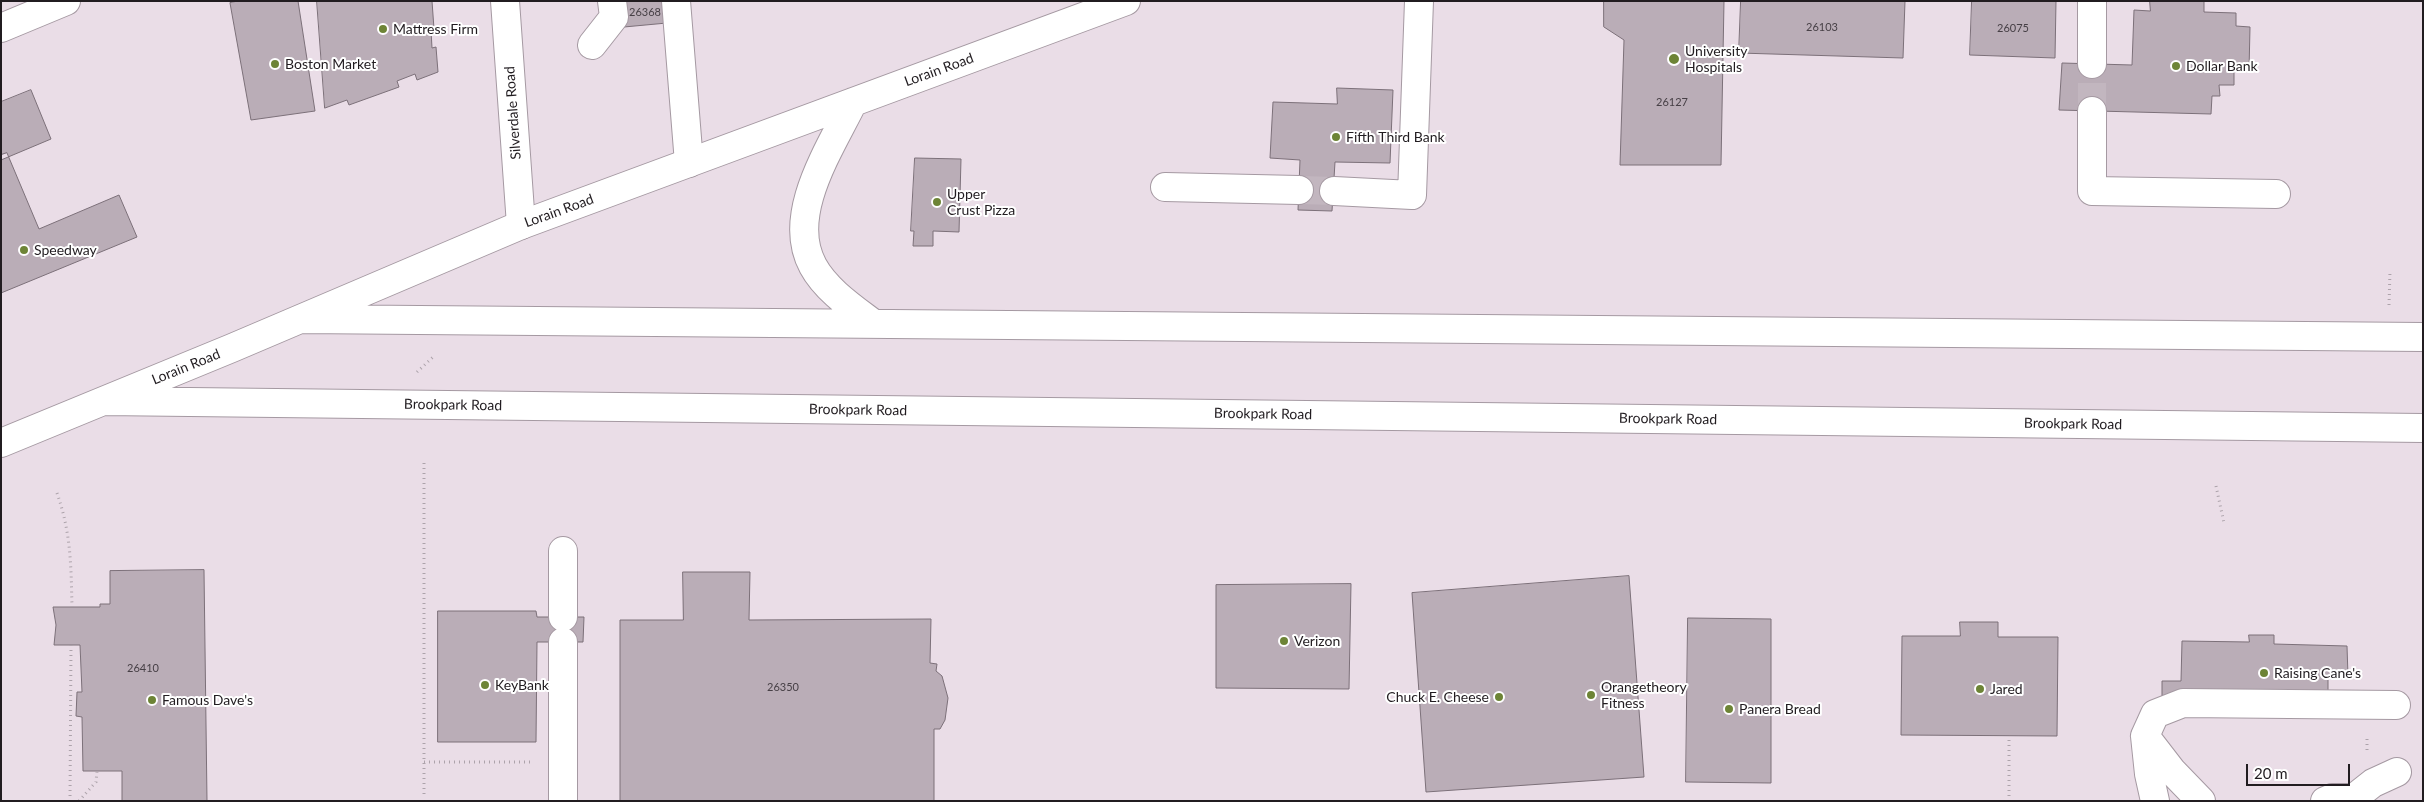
<!DOCTYPE html>
<html>
<head>
<meta charset="utf-8">
<style>
	body { margin:0 }
	#map { position:relative; width:2424px; height:802px; overflow:hidden; background:#eadde7; font-family:Lato,sans-serif }
	canvas { display:block }
	.frame { position:absolute; inset:0; border:2px solid #211c20; pointer-events:none }
	.scale { position:absolute; left:2246px; top:764px; width:104px; height:22px; box-sizing:border-box; border:2px solid #211c20; border-top:0; padding-left:6px; font-size:15px; line-height:18px; white-space:nowrap; color:#211c20; -webkit-text-stroke:4px #fff; paint-order:stroke }
</style>
</head>
<body>
<div id="map">
<canvas width="2424" height="802"></canvas>
<div class="frame"></div>
<div class="scale">20 m</div>
</div>
<script>
const c = document.querySelector('canvas').getContext('2d');
c.lineJoin = 'round';
function fillPath(path, color) {
  c.fillStyle = color;
  c.fill(path, 'evenodd');
}
function stroke(path, color, width, dash) {
  c.strokeStyle = color;
  c.lineWidth = width;
  c.lineCap = dash ? 'butt' : 'round';
  c.setLineDash(dash || []);
  c.stroke(path);
}
function drawText(font, color, halo, rows, align = 'center') {
  c.font = font + ' Lato,sans-serif';
  c.lineWidth = 4;
  c.setLineDash([]);
  c.textBaseline = 'middle';
  c.strokeStyle = halo;
  c.fillStyle = color;
  for (const [text, x, y, turn = 0] of rows) {
    c.save();
    c.translate(x, y);
    c.rotate((+turn || 0) * Math.PI / 180);
    c.textAlign = isNaN(turn) ? turn : align;
    if (halo) c.strokeText(text, 0, 0);
    c.fillText(text, 0, 0);
    c.restore();
  }
}
const building = new Path2D(`
	M238,1H298L315,111L251,120L230,3Z
	M317,1H432L434,29L431,30L432,48L436,47L438,72L417,80L415,74L397,81L399,87L349,105L347,100L325,108Z
	M623,1H666L667,23L624,27Z
	M1604,1H1724L1721,165H1620L1624,40L1604,27Z
	M1741,1H1905L1903,58L1739,53Z
	M1972,1H2056L2055,58L1970,55Z
	M2150,1H2204V12L2236,13V26L2250,27L2249,71H2234V85H2219L2220,96H2212L2211,114L2059,110L2062,63L2132,65L2134,10L2150,11Z
	M1337,88L1393,90L1390,163L1335,162L1332,211L1298,210L1300,160L1270,158L1273,102L1337,104Z
	M31,90L51,139L1,160V102Z
	M7,153L39,229L119,195L137,237L1,293V155Z
	M915,158L961,159L959,232L933,231V246H913L914,231H911Z
	M204,570L207,801H122V771H83L82,717L76,716L77,692H82L80,645H54L56,625L53,607H100V604H110V571Z
	M683,572H750L749,620L931,619L930,663L937,664L936,671L942,676L948,698L945,720L940,729H934V801H620V620H683Z
	M1629,576L1644,777L1426,792L1412,593Z
	M1351,584L1349,689L1216,688V585Z
	M438,611H536L537,617H584L583,642H537L536,742H438Z
	M1688,618L1771,619V783L1686,782Z
	M1960,622H1998V637H2058L2057,736L1901,735L1902,636H1960Z
	M2249,635H2274V644L2347,646L2348,676H2328V701L2162,697V681H2181L2182,641L2249,642Z`);
const minorTunnel = new Path2D(`
	M2092,111V64
	M1299,190L1334,191`);
const path = new Path2D(`
	M2389,305L2390,271
	M417,372L433,357
	M2216,486L2224,523
	M57,493C71,533 71,565 72,607
	M2367,750V736
	M424,762H530
	M424,794V460
	M70,801L71,645
	M79,801L96,782L97,771
	M2009,801V736`);
const minor = new Path2D(`
	M505,1L521,225
	M676,1L689,163
	M2092,1V64
	M1,28L66,1
	M592,45L614,17L612,1
	M2092,111V191L2276,194
	M1165,187L1299,190
	M1334,191L1412,195L1419,1
	M563,551V617
	M563,642V801
	M2145,736L2149,774L2155,801
	M2201,801L2172,771L2145,736L2155,714L2183,703L2396,705
	M2325,801L2332,798H2354L2373,783L2397,772`);
const major = new Path2D(`
	M853,102C830,149 785,215 813,266C826,290 853,308 874,324
	M301,319L2423,337
	M104,401L2423,428
	M1,443L232,348L521,225L1126,1`);
const markers = [
	[383,29,5,"#6d8436"],
	[1674,59,6,"#6d8436"],
	[275,64,5,"#6d8436"],
	[2176,66,5,"#6d8436"],
	[1336,137,5,"#6d8436"],
	[937,202,5,"#6d8436"],
	[24,250,5,"#6d8436"],
	[1284,641,5,"#6d8436"],
	[2264,673,5,"#6d8436"],
	[485,685,5,"#6d8436"],
	[1980,689,5,"#6d8436"],
	[1591,695,5,"#6d8436"],
	[1499,697,5,"#6d8436"],
	[152,700,5,"#6d8436"],
	[1729,709,5,"#6d8436"]
];
const numberNames = [
	["26368",645,12],
	["26103",1822,27],
	["26075",2013,28],
	["26127",1672,102],
	["26410",143,668],
	["26350",783,687]
];
const poiNames = [
	["Mattress Firm",393,29],
	["University",1685,51],
	["Hospitals",1685,67],
	["Boston Market",285,64],
	["Dollar Bank",2186,66],
	["Fifth Third Bank",1346,137],
	["Upper",947,194],
	["Crust Pizza",947,210],
	["Speedway",34,250],
	["Verizon",1294,641],
	["Raising Cane's",2274,673],
	["KeyBank",495,685],
	["Orangetheory",1601,687],
	["Fitness",1601,703],
	["Jared",1990,689],
	["Chuck E. Cheese",1489,697,"right"],
	["Famous Dave's",162,700],
	["Panera Bread",1739,709]
];
const streetNames = [
	["Lorain Road",939,70,-20],
	["Silverdale Road",513,113,-94],
	["Lorain Road",559,211,-20],
	["Lorain Road",186,367,-22],
	["Brookpark Road",453,405,1],
	["Brookpark Road",858,410,1],
	["Brookpark Road",1263,414,1],
	["Brookpark Road",1668,419,1],
	["Brookpark Road",2073,424,1]
];
fillPath(building, '#baadb7');
stroke(building, '#7c7079', 1);
stroke(minorTunnel, '#c2b6bf', 28, [28, 14]);
stroke(minor, '#a599a2', 30);
stroke(major, '#a599a2', 30);
stroke(path, '#ada3ab', 3, [1, 4]);
stroke(minor, '#fff', 28);
stroke(major, '#fff', 28);
for (const [x, y, r, color] of markers) {
  const dot = new Path2D();
  dot.arc(x, y, r, 0, 2 * Math.PI);
  c.fillStyle = color;
  c.fill(dot);
  stroke(dot, '#fff', 2);
}
drawText('11px', '#474046', null, numberNames);
drawText('14px', '#211c20', '#fff', poiNames, 'left');
drawText('14px', '#211c20', '#fff', streetNames);
</script>
</body>
</html>
